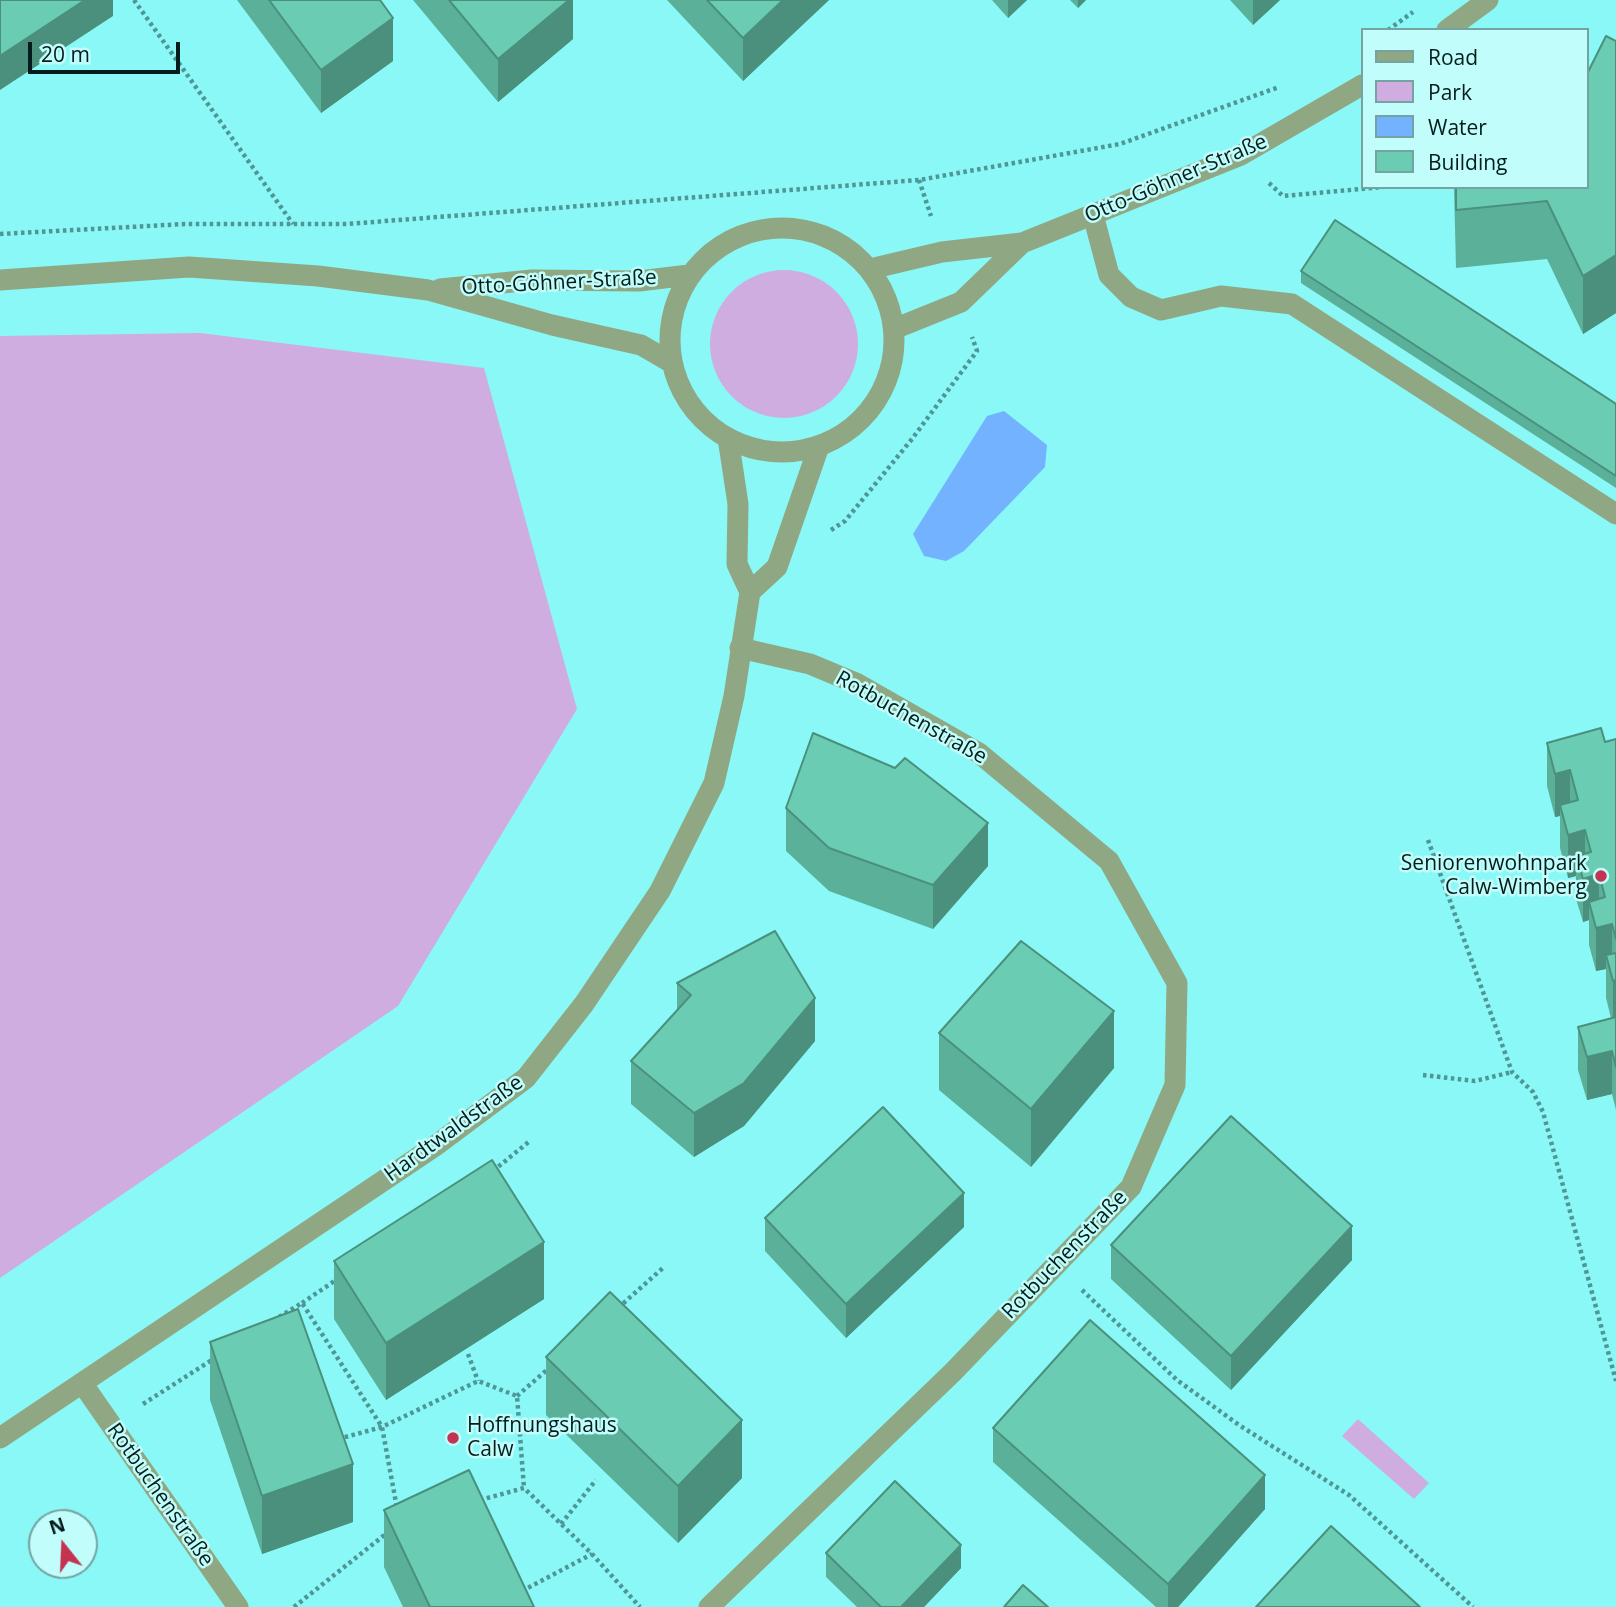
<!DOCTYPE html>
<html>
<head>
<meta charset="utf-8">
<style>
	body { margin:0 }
	#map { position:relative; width:1616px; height:1607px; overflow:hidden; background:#89f8f6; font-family:"Open Sans",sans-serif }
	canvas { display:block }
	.legend { position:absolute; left:1361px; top:28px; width:228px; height:161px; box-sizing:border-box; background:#c0fdfb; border:2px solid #75a3a2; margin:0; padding:9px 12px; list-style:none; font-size:21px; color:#041d1c }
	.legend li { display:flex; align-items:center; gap:14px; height:35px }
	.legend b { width:35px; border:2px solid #75a3a2 }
	.north { position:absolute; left:28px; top:1509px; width:70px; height:70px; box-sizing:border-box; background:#c0fdfb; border:2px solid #75a3a2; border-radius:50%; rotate:342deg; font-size:19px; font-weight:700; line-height:28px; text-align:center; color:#041d1c }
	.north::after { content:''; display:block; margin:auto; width:24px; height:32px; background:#c43451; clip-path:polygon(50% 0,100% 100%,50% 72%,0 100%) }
	.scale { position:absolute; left:28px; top:42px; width:152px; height:32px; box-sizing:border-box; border:4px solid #041d1c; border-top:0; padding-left:9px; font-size:21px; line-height:24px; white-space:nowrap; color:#041d1c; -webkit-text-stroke:5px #c0fdfb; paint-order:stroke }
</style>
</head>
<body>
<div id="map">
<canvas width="1616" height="1607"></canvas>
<ul class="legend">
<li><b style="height:9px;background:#90a783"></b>Road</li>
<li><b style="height:19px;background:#cfade0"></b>Park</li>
<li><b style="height:19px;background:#73b2fe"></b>Water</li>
<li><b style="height:19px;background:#6acdb3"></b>Building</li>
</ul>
<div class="north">N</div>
<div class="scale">20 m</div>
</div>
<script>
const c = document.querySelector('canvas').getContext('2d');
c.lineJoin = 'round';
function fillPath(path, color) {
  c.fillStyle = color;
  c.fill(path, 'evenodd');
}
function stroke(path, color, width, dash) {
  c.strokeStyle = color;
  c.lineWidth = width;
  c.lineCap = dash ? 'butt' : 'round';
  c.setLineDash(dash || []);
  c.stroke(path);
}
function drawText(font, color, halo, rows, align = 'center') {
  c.font = font + ' "Open Sans",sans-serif';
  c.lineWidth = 5;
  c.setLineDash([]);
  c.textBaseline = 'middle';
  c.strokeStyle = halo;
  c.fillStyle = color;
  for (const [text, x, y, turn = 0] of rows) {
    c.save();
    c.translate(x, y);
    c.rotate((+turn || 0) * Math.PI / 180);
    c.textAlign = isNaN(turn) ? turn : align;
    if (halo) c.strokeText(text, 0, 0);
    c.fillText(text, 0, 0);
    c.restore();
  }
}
const green = new Path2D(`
	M710 344a74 74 0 1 1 148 0a74 74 0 1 1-148 0Z
	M200,333L484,368L577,709L398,1006L0,1278V336Z
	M1358,1419L1429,1483L1414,1499L1342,1436Z`);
const water = new Path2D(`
	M1004,411L1047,445L1045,467L964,551L946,561L924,556L913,534L987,416Z`);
const path = new Path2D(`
	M134,0L293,224
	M1388,30L1413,12
	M919,180L931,216
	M1269,183L1283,196L1383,187
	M0,234L185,224H347L919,180L1120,144L1279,87
	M831,530L845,521L912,439L977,351L972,337
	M1428,840L1512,1072L1533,1092L1543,1112L1616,1381
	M1423,1075L1475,1081L1512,1072
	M493,1171L531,1140
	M1082,1290L1177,1380L1239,1425L1349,1495L1473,1607
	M302,1303L339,1278
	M618,1308L664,1267
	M279,1317L302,1303L382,1427L397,1508
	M468,1354L478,1381
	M517,1396L548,1369
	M143,1404L215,1358
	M338,1439L382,1427L478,1381L517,1396L524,1488
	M480,1500L524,1488L592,1554L640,1607
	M561,1524L596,1480
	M522,1591L592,1554
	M294,1607L387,1533`);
const service = new Path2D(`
	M1093,215L1109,275L1131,297L1161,310L1221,296L1292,304L1616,514`);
const minor = new Path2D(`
	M750,592L777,567L819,446
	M82,1383L238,1607
	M0,1438L435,1146L526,1078L584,1004L660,891L714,783L734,696L750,592L737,564L738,504L728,438
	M709,1607L953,1372L1131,1187L1175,1085L1177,983L1109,861L979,753L858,684L810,664L740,648`);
const tertiary = new Path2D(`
	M1447,30L1488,0
	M670 340a112 112 0 1 1 224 0a112 112 0 1 1-224 0Z
	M870,269L942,252L1022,243L1241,155L1362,85
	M0,280L189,267L318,276L428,290L552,325L641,345L672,363
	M440,289L532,280L639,281L689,275
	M894,329L961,302L1022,243`);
const wall = new Path2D(`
	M237,0H380L393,61L321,113Z
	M413,0H573V39L498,102Z
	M667,0H829L743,81Z
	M992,0H1027L1008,18Z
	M1070,0H1086L1078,8Z
	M1230,0H1280L1253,25Z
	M1616,41V313L1583,334L1547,259L1456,268L1454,187H1586Z
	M1301,271L1616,404V488L1301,283Z
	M1616,739V1110L1612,1094L1587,1100L1578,1070V1027L1611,1018L1606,998V969L1596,971L1589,945V920L1583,922L1576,899V876L1568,878L1560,848V816L1555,817L1547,786V743L1605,742Z
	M786,808L988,866L933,929L829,891L786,851Z
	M677,983L815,1041L744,1126L694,1157L631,1104V1061L677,1010Z
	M939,1033L1114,1068L1031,1167L939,1090Z
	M765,1218L964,1227L846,1338L765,1251Z
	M1111,1245L1352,1260L1231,1390L1111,1279Z
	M334,1261L544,1299L386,1400L334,1319Z
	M210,1342L353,1522L262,1554L210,1400Z
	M546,1357L742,1478L678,1543L546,1415Z
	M993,1428L1265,1509L1178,1607H1156L993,1462Z
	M384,1510L534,1607H403L384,1567Z
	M826,1553L961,1568L924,1607H857L826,1577Z`);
const shadedWall = new Path2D(`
	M85,0H113V16L0,90V56Z
	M569,0H573V39L498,102V59Z
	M783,0H829L743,81V38Z
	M1008,0H1027L1008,18Z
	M1078,0H1086L1078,8Z
	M1253,0H1280L1253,25Z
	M393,18V61L321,113V70Z
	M1616,255V313L1583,334V276Z
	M1570,770V813L1560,805V816L1555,817V774Z
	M988,823V866L933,929V885Z
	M1585,830V873L1576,856V876L1568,878V835Z
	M1599,874V918L1589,902V920L1583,922V879Z
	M1612,924V967L1606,955V969L1596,971V928Z
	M1616,980V1023L1613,1024V981Z
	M815,998V1041L744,1126L694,1157V1113Z
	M1114,1011V1068L1031,1167V1109Z
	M1612,1051V1094L1587,1100V1057Z
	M964,1193V1227L846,1338V1304Z
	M1352,1226V1260L1231,1390V1356Z
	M544,1242V1299L386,1400V1343Z
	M742,1420V1478L678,1543V1486Z
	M353,1464V1522L262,1554V1496Z
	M1265,1475V1509L1178,1607H1168V1584Z
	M961,1545V1568L924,1607H901Z`);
const building = new Path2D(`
	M0,0H85L0,56Z
	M269,0H380L393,18L321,70Z
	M449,0H569L498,59Z
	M707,0H783L743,38Z
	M1606,36L1616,41V255L1583,276L1547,201L1456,210V187H1586V76Z
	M1335,220L1616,404V476L1301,271Z
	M1601,728L1605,742L1616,739V939L1612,924L1596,928L1589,902L1605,897L1599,874L1583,879L1576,856L1591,852L1585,830L1568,835L1560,805L1578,800L1570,770L1555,774L1547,743Z
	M813,733L895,768L905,758L988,823L933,885L829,848L786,808Z
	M775,931L815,998L744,1083L694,1113L631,1061L691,995L677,983Z
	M1021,941L1114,1011L1031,1109L939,1033Z
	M1616,953V980L1613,981L1606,955Z
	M1616,1017V1067L1612,1051L1587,1057L1578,1027Z
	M883,1107L964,1193L846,1304L765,1218Z
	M1231,1116L1352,1226L1231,1356L1111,1245Z
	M492,1160L544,1242L386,1343L334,1261Z
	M610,1292L742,1420L678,1486L546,1357Z
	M298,1309L353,1464L262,1496L210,1342Z
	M1090,1320L1265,1475L1168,1584L993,1428Z
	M469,1470L534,1607H430L384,1510Z
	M895,1481L961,1545L901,1607H881L826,1553Z
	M1331,1526L1420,1607H1256Z
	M1023,1585L1048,1607H1004Z`);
const markers = [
	[1601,876,7,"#c43451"],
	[453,1438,7,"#c43451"]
];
const streetNames = [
	["Otto-Göhner-Straße",1176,179,-23],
	["Otto-Göhner-Straße",559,283,-3],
	["Rotbuchenstraße",911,718,29],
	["Hardtwaldstraße",454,1129,-36],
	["Rotbuchenstraße",1065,1255,-46],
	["Rotbuchenstraße",160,1495,55]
];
const poiNames = [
	["Seniorenwohnpark",1587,864],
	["Calw-Wimberg",1587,888],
	["Hoffnungshaus",467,1426,"left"],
	["Calw",467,1450,"left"]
];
fillPath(green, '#cfade0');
fillPath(water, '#73b2fe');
stroke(path, '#4e9796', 4.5, [3.5, 3.5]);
stroke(service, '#90a783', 21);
stroke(minor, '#90a783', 21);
stroke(tertiary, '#90a783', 21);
fillPath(wall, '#5bb09a');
fillPath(shadedWall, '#4a907d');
fillPath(building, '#6acdb3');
stroke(building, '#4a907d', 2);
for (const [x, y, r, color] of markers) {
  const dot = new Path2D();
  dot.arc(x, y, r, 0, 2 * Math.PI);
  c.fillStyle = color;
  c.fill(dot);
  stroke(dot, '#c0fdfb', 2.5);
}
drawText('21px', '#041d1c', '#c0fdfb', streetNames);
drawText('21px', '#041d1c', '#c0fdfb', poiNames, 'right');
</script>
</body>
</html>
